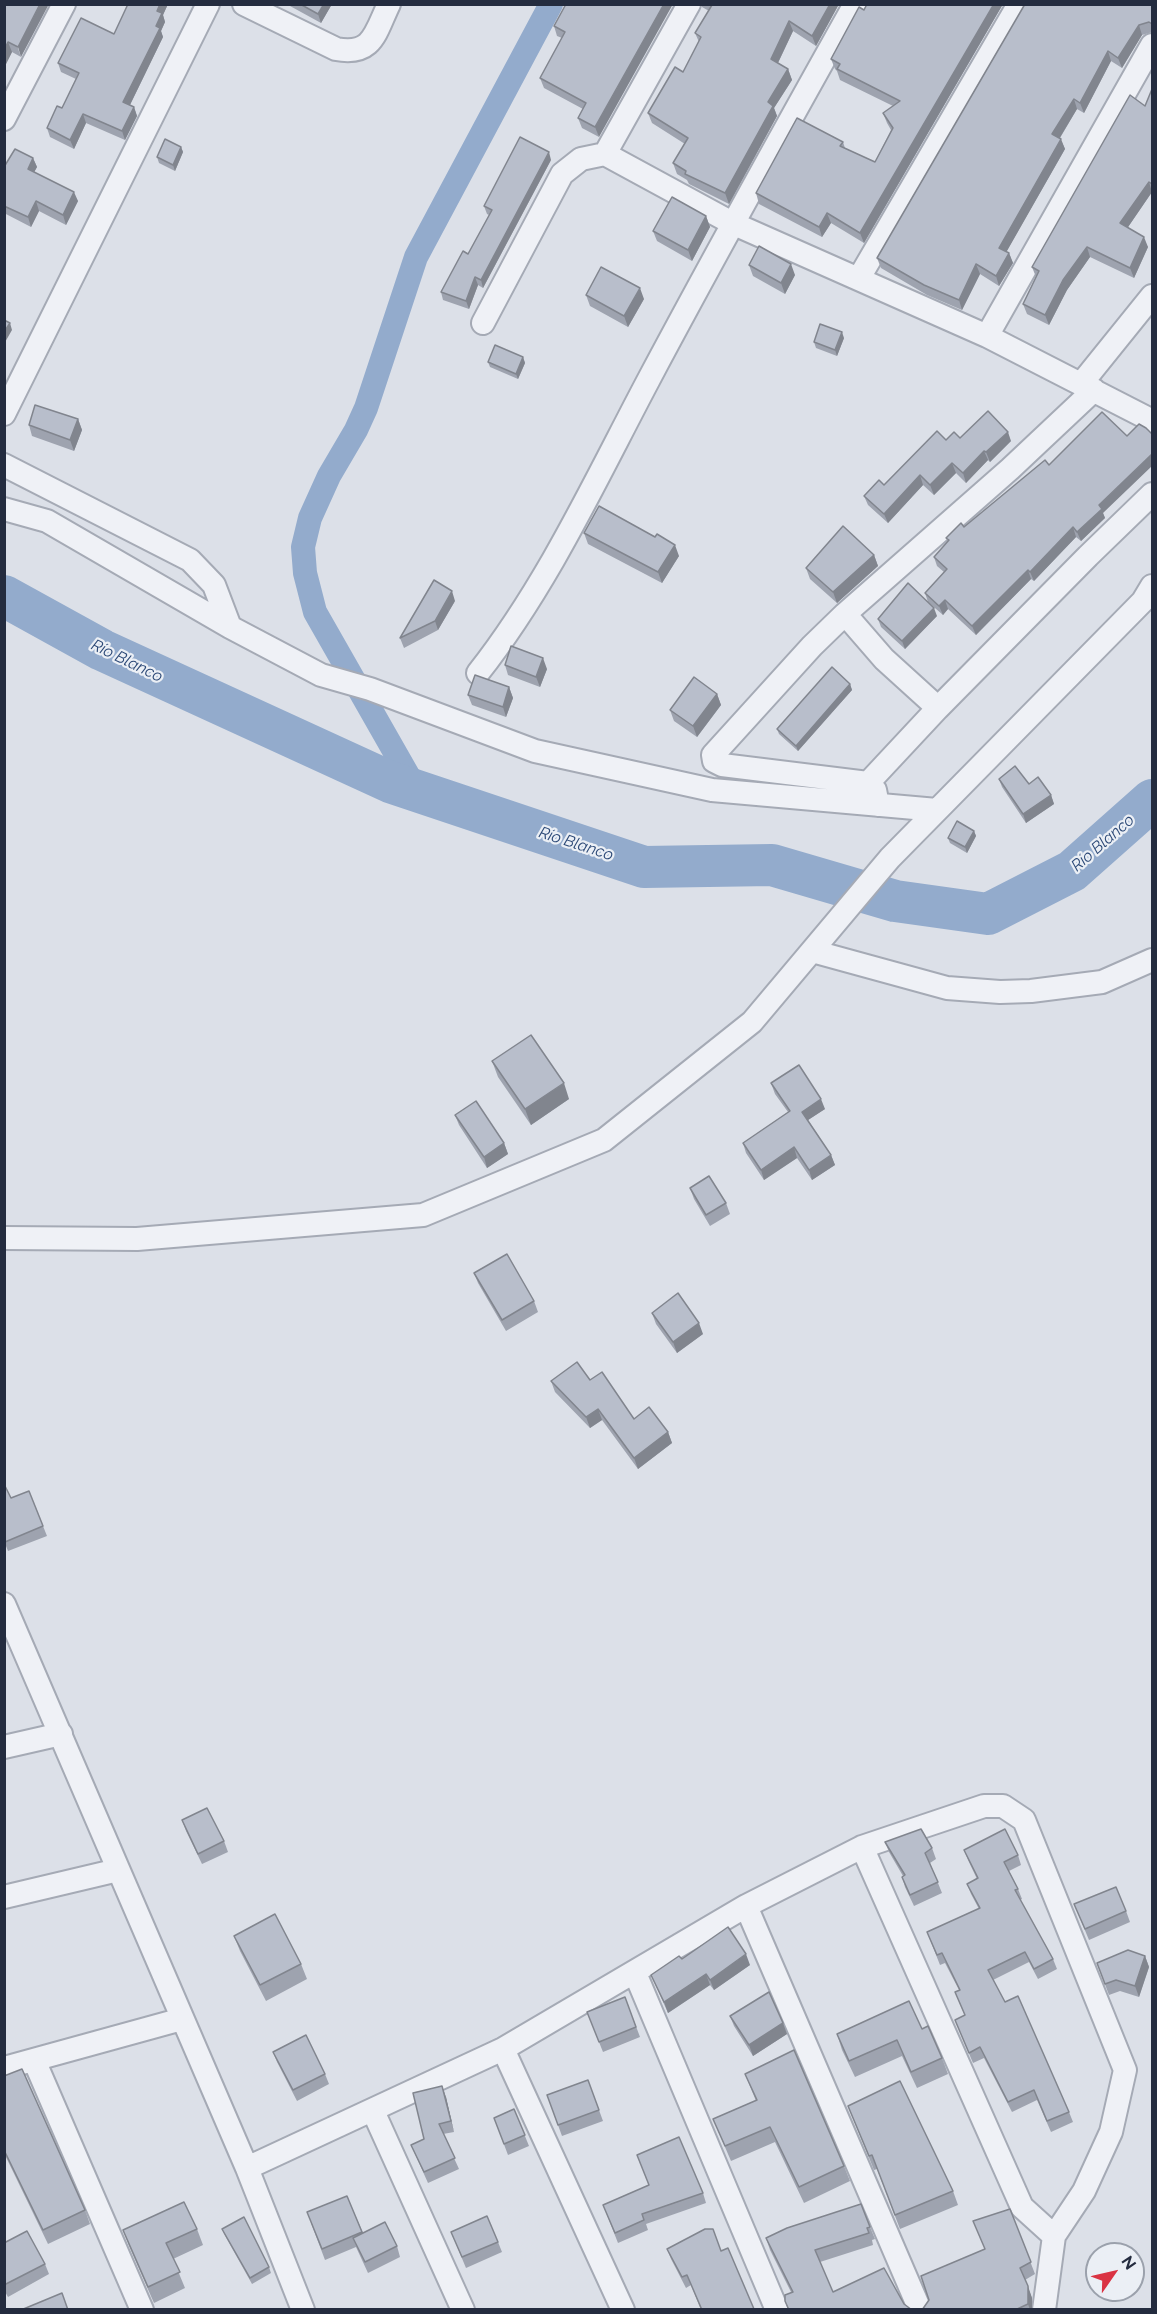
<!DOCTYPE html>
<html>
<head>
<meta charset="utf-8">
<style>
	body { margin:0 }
	#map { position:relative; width:1157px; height:2314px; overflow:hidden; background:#dce0e8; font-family:Raleway,sans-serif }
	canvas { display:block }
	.frame { position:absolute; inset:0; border:6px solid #242c3f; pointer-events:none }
	.north { position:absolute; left:1085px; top:2242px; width:60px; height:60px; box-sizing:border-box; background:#ebeff5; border:2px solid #9ba1ac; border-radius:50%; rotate:56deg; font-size:16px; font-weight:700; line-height:24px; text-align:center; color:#242c3f }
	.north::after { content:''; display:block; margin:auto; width:21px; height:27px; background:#da3343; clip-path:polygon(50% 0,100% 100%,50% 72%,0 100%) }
</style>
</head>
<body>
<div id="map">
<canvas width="1157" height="2314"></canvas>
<div class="frame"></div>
<div class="north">N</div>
</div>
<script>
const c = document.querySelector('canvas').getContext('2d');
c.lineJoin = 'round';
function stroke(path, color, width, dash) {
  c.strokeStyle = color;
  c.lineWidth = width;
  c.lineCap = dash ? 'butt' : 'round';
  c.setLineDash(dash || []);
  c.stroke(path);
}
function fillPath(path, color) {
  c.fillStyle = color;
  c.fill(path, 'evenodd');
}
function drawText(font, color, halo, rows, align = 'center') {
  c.font = font + ' Raleway,sans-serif';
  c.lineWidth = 4.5;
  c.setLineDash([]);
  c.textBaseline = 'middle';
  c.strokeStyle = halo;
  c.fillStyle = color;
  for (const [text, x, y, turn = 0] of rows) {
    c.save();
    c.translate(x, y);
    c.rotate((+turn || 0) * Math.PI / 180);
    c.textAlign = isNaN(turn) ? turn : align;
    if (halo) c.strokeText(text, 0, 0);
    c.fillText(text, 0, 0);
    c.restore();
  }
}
const canal = new Path2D(`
	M417,791L315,612L305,573L303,547L310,518L329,476L356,430L366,408L416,257L551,4`);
const river = new Path2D(`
	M4,596L102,650L390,782L644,867L772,865L895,901L988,914L1072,871L1152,800`);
const street = new Path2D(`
	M244,4L336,49C373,56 375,33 389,4
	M4,119L64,4
	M605,154L689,4
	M859,278L1019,4
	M483,323L562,174L581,159L605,154L732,223L987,336L1145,417L1152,424
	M987,336L1152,45
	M1081,384L1152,296
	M4,414L208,4
	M4,465L190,560L214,585L230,627
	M4,509L47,521L230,627L321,675L370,689L535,751L712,790L937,810
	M845,614L884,659L938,708L1088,556L1152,494
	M478,673C548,584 596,479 649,379C716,253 785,129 855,4
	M868,783L938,708
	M878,805L875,790L868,783L722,765L714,761L713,755L812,646L845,614L1010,469L1094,390
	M812,951L947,988L1000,992L1031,991L1102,982L1152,960
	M4,1238L137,1239L423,1215L604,1140L752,1022L890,858L1143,601L1152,586
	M4,1604L247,2168L303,2310
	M4,1747L61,1734
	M862,1847L1022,2207L1054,2236
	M4,1897L118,1870
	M746,1906L920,2310
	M635,1973L777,2310
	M503,2049L623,2310
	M34,2060L142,2310
	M4,2068L182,2019
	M373,2111L463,2310
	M247,2168L503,2049L746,1906L862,1847L984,1806H1003L1024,1820L1125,2070L1111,2132L1084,2191L1054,2236L1044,2310`);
const wall = new Path2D(`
	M128,4H168L163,15L165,22L161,31L163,37L130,105L134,107L137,116L125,140L86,123L74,149L50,137L47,128L62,108L76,79L61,72L58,63L114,34Z
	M290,4H332L321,23L290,6Z
	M566,4L599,137L582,128L578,118L583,109L544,88L540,78L562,38L557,36L554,26Z
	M701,4H839L816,46L793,31L778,63L788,69L792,80L774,108L777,116L729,204L689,184L687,180L677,174L673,163L685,144L652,123L648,113L683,72L699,42L695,33L709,11L702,7Z
	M867,4H1003L864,243L831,223L822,237L759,204L756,193L843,142L845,148L875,162L891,130L887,123L883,113L893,106L840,80L837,71L835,69L831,59Z
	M1152,4V32L1142,35L1122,68L1111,61L1084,113L1077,109L1060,138L1065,149L1006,252L1009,253L1013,263L999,286L980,274L962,310L927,295L881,268L877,258Z
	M4,8L21,57L12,52L4,68Z
	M1152,89V192L1128,227L1148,247L1134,278L1090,257L1067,290L1049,325L1027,314L1023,304L1036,277L1032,267L1145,106Z
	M181,147L183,152L175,171L159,163L157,157Z
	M33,158L37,167L34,172L78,201L66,225L39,211L31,227L4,213V167Z
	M551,160L483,288L478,285L469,309L443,300L441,292L468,254L489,215L487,214L484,206Z
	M706,216L710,227L692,261L657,241L653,231Z
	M749,265L795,275L785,294L753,276Z
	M586,295L644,299L628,327L590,306Z
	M844,338L837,356L816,348L814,342Z
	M523,357L525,363L518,379L490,367L488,362Z
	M78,419L82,430L74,451L32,436L29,425Z
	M960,438L1011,441L990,462L988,460L966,483L956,473L934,495L923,485L888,523L868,505L864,496L884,485L946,440Z
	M1049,465L1103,513L1105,518L1081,541L1076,537L1034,581L1031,579L976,635L948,609L943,615L928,602L925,593L944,572L937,566L934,557L948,542L946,538L964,527Z
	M584,533L679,556L662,583L588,544Z
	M874,555L878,566L837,603L810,579L806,568Z
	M455,601L438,630L404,648L400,638Z
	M937,616L905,649L881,627L878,619Z
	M505,665L547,669L540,687L508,675Z
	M850,684L852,690L798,751L779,734L777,729Z
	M509,687L513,698L506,717L472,705L468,695Z
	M717,694L721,705L697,737L674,721L670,710Z
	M999,779L1029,784L1051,795L1054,804L1026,823L1002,787Z
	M974,831L976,836L967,853L950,843L948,838Z
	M492,1061L569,1099L531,1125L498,1077Z
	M771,1083L825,1109L808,1120L831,1155L835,1165L812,1180L797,1158L764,1180L746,1153L743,1143L788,1112L775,1094Z
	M455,1115L504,1143L508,1154L487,1168L459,1125Z
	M690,1188L726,1203L730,1214L710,1226L694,1199Z
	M474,1273L534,1301L538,1312L506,1331L478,1283Z
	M652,1313L703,1334L677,1353L656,1324Z
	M590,1380L634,1419L668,1432L672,1443L638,1469L602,1420L590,1428L555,1392L551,1381Z
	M11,1498L43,1526L47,1536L8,1551L4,1541Z
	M182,1820L224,1841L228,1852L202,1864L186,1831Z
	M885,1842L932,1848L936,1859L930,1863L942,1893L914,1906L905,1887L902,1877L903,1876L889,1852Z
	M964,1850L1018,1855L1021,1865L1009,1871L1018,1889L1022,1899L1020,1900L1053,1959L1057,1969L1038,1979L1029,1962L993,1980L1005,2002L1069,2112L1073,2122L1051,2132L1037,2100L1012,2112L984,2058L973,2063L955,2020L965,2016L955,1992L959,1990L945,1963L940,1965L927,1932L979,1909L971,1894L967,1884L977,1879L968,1860Z
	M1074,1904L1126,1911L1130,1922L1089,1940Z
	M234,1936L301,1964L307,1979L266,2001L240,1951Z
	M1145,1956L1149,1967L1139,1997L1120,1991L1109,1995L1097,1963Z
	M682,1959L750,1965L714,1990L710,1985L668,2013L651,1975Z
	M625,1997L640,2037L603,2052L587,2012Z
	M730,2016L783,2023L787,2034L753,2056L734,2026Z
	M922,2029L942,2058L948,2074L917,2088L902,2056L855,2077L842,2050L837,2034Z
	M273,2052L325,2074L329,2084L297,2101L277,2062Z
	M745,2074L844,2166L850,2181L804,2203L775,2142L731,2161L713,2119L756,2101Z
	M4,2076L85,2210L90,2224L48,2244L4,2153Z
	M588,2080L603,2121L562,2136L547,2095Z
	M446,2097L454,2132L443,2134L459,2169L428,2183L411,2145L424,2139Z
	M848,2106L953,2191L958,2205L900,2229L877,2169L874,2170Z
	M514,2109L529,2146L508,2155L494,2118Z
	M637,2155L703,2193L706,2203L646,2224L648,2230L618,2243L603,2205L649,2185Z
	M347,2196L363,2233L397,2246L400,2257L368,2273L356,2247L325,2260L311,2223Z
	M1010,2209L1035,2274L1025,2280L1032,2298V2310H922L985,2249L973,2221Z
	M870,2227L875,2239L872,2240L873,2245L820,2262L833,2292L904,2304L912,2310H788L785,2301L791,2292L770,2250L766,2238Z
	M197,2229L203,2245L173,2259L185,2288L154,2303L129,2246L123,2230Z
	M222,2229L269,2267L271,2273L252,2284L224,2234Z
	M451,2232L498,2242L502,2252L466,2268Z
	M4,2243L45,2264L49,2274L8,2297L4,2290Z
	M728,2248L754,2310H701L691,2285L686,2288L671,2259L667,2249L721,2251Z`);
const shadedWall = new Path2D(`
	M40,4H49L21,57L18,47Z
	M160,4H168L163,15L165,22L161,31L163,37L127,111L123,102Z
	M324,4H332L321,23L318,14Z
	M664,4H673L599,137L595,127Z
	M830,4H839L816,46L812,36Z
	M994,4H1003L864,243L860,233Z
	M789,21L793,31L775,69L771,59Z
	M1139,25L1142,35L1122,68L1118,58Z
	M8,42L12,52L4,68V50Z
	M1108,51L1111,61L1084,113L1080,103Z
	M788,69L792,80L774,108L777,116L729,204L725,193L768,102Z
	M1074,99L1077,109L1056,144L1052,134Z
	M134,107L137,116L125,140L122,131Z
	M83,114L86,123L74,149L70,140Z
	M1061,139L1065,149L1003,258L999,248Z
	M181,147L183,152L175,171L173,165Z
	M549,152L551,160L483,288L481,280Z
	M33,158L37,167L31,178L28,169Z
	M1149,182L1152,192L1124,233L1120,223Z
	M74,192L78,201L66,225L63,215Z
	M36,201L39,211L31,227L28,217Z
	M827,213L831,223L822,237L819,227Z
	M706,216L710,227L692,261L688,250Z
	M1144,237L1148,247L1134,278L1130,268Z
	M1087,247L1090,257L1067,290L1049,325L1045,315L1063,280Z
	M1009,253L1013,263L999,286L996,276Z
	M791,264L795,275L785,294L781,283Z
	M976,264L980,274L962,310L959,300Z
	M475,277L478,285L469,309L466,301Z
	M640,288L644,299L628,327L624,316Z
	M10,323L12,330L4,344V332Z
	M842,332L844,338L837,356L835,350Z
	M523,357L525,363L518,379L516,374Z
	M78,419L82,430L74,451L70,440Z
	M1008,432L1011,441L990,462L986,452Z
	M984,451L988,460L966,483L963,473Z
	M1152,454V466L1103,513L1105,518L1081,541L1077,532L1099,505Z
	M952,463L956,473L934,495L930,485Z
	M920,475L923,485L888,523L884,514Z
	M1073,527L1076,537L1034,581L1030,572Z
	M675,545L679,556L662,583L658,572Z
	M874,555L878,566L837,603L833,592Z
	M1028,570L1031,579L976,635L972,626Z
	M452,591L455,601L438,630L435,621Z
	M945,600L948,609L943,615L939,606Z
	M934,608L937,616L905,649L902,641Z
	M543,658L547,669L540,687L536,677Z
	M850,684L852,690L798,751L796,746Z
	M509,687L513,698L506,717L503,707Z
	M717,694L721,705L697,737L693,726Z
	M1051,795L1054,804L1026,823L1023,814Z
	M974,831L976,836L967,853L965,847Z
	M564,1083L569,1099L531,1125L525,1109Z
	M821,1099L825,1109L805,1122L802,1112Z
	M504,1143L508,1154L487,1168L484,1157Z
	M794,1147L797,1158L764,1180L761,1170Z
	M831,1155L835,1165L812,1180L809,1170Z
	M699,1323L703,1334L677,1353L673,1342Z
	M598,1409L602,1420L590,1428L586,1417Z
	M668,1432L672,1443L638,1469L634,1458Z
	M746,1954L750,1965L714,1990L710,1980Z
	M1145,1956L1149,1967L1139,1997L1135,1986Z
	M706,1974L710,1985L668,2013L664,2002Z
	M783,2023L787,2034L753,2056L749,2045Z
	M442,2086L446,2097L454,2132L451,2121Z
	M1028,2286L1032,2298V2310H1030L1028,2304Z`);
const building = new Path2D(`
	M6,4H40L18,47L8,42L4,50V8Z
	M128,4H160L157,11L162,13L156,26L160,28L123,102L134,107L122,131L83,114L70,140L47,128L57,106L62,108L79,73L58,63L81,18L114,34Z
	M300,4H324L318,14Z
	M566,4H664L595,127L578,118L586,103L540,78L565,32L554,26Z
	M711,4H830L812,36L789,21L771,59L788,69L768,102L773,106L725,193L685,174L686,171L673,163L688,138L648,113L675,67L683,72L701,37L695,33L712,5Z
	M867,4H994L860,233L827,213L819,227L756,193L797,118L843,142L840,146L875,162L893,128L883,113L900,101L837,69L840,64L831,59L859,7L864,10Z
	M1025,4H1152V24L1149,22L1139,25L1118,58L1108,51L1080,103L1074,99L1052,134L1061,139L999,248L1009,253L996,276L976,264L959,300L924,285L877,258Z
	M1152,89V184L1149,182L1120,223L1144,237L1130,268L1087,247L1063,280L1045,315L1023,304L1039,271L1032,267L1130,95L1145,106Z
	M520,137L549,152L481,280L475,277L466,301L441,292L463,251L468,254L492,210L484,206Z
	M165,139L181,147L173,165L157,157Z
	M15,149L33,158L28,169L74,192L63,215L36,201L28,217L4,206V167Z
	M672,197L706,216L688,250L653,231Z
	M759,246L791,264L781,283L749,265Z
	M601,267L640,288L624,316L586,295Z
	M4,320L10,323L4,332Z
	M820,324L842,332L835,350L814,342Z
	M495,345L523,357L516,374L488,362Z
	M35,405L78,419L70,440L29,425Z
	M988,411L1008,432L986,452L984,451L963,473L952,463L930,485L920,475L884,514L864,496L879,480L884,485L937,431L946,440L954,432L960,438Z
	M1102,412L1127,436L1139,424L1146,428L1152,434V454L1099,505L1102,509L1077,532L1073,527L1030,572L1028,570L972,626L945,600L939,606L925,593L947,569L934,557L949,540L946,538L961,523L964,527L1045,460L1049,465Z
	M599,506L655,537L657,534L675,545L658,572L584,533Z
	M843,526L874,555L833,592L806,568Z
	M434,580L452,591L435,621L400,638Z
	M908,583L934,608L902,641L878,619Z
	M511,646L543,658L536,677L505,665Z
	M832,667L850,684L796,746L777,729Z
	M475,675L509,687L503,707L468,695Z
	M694,677L717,694L693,726L670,710Z
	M1015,766L1029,784L1038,777L1051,795L1023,814L999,779Z
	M957,821L974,831L965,847L948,838Z
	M531,1035L564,1083L525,1109L492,1061Z
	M799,1065L821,1099L802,1112L831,1155L809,1170L794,1147L761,1170L743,1143L790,1111L771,1083Z
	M476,1101L504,1143L484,1157L455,1115Z
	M709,1176L726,1203L706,1215L690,1188Z
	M507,1254L534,1301L502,1320L474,1273Z
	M678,1293L699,1323L673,1342L652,1313Z
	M577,1362L590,1380L602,1372L634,1419L649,1407L668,1432L634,1458L598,1409L586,1417L551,1381Z
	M4,1484L11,1498L29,1491L43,1526L5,1542Z
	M207,1808L224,1841L198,1854L182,1820Z
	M921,1829L932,1848L925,1853L938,1882L910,1895L902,1877L905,1875L885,1842Z
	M1005,1829L1018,1855L1004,1862L1018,1889L1015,1890L1053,1959L1034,1969L1025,1952L988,1970L1005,2002L1018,1996L1069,2112L1047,2121L1034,2090L1008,2102L980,2047L969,2053L955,2020L965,2015L955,1992L960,1990L942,1953L937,1955L927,1932L980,1908L967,1884L978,1878L964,1850Z
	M1116,1887L1126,1911L1085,1929L1074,1904Z
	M275,1914L301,1964L260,1985L234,1936Z
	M728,1927L746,1954L710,1980L706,1974L664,2002L651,1975L679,1956L682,1959Z
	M1128,1950L1145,1956L1135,1986L1116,1980L1105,1984L1097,1963Z
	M769,1992L783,2023L749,2045L730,2016Z
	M625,1997L636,2027L599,2042L587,2012Z
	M909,2001L922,2029L928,2026L942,2058L911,2072L897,2040L849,2061L837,2034Z
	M306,2035L325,2074L293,2090L273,2052Z
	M794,2050L844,2166L799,2187L770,2127L725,2146L713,2119L757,2100L745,2074Z
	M22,2069L85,2210L43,2230L4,2150V2076Z
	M588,2080L599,2110L558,2125L547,2095Z
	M900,2081L953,2191L895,2215L872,2155L869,2156L848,2106Z
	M442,2086L451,2121L439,2124L455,2158L424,2172L411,2145L424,2139L413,2093Z
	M514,2109L525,2135L504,2144L494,2118Z
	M679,2137L703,2193L642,2214L644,2220L615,2233L603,2205L649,2185L637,2155Z
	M347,2196L362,2232L322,2249L307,2212Z
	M184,2202L197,2229L166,2243L180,2272L148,2287L123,2230Z
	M861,2204L870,2227L867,2228L869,2233L815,2250L833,2292L884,2268L904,2304L912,2310H789L785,2301V2295L793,2292L766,2238L787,2228Z
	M1010,2209L1031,2262L1020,2268L1028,2286V2304L1015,2310H922L929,2300L921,2276L985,2249L973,2221Z
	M487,2216L498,2242L462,2257L451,2232Z
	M244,2217L269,2267L250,2278L222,2229Z
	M385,2222L397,2246L365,2262L353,2238Z
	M705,2229H713L721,2251L728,2248L754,2309L702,2310L687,2275L682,2277L667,2249Z
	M27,2231L45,2264L4,2285V2243Z
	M62,2293L68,2310H21Z`);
const waterNames = [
	["Río Blanco",127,661,26],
	["Río Blanco",1103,843,-41],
	["Río Blanco",576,844,18]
];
stroke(canal, '#93abcc', 24);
stroke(river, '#93abcc', 42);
stroke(street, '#a5aab5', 26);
stroke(street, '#eff1f6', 22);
fillPath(wall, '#9ea3af');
fillPath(shadedWall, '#81858e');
fillPath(building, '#b8becb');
stroke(building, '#81858e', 1.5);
drawText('italic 16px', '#2b4876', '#ebeff5', waterNames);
</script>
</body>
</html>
